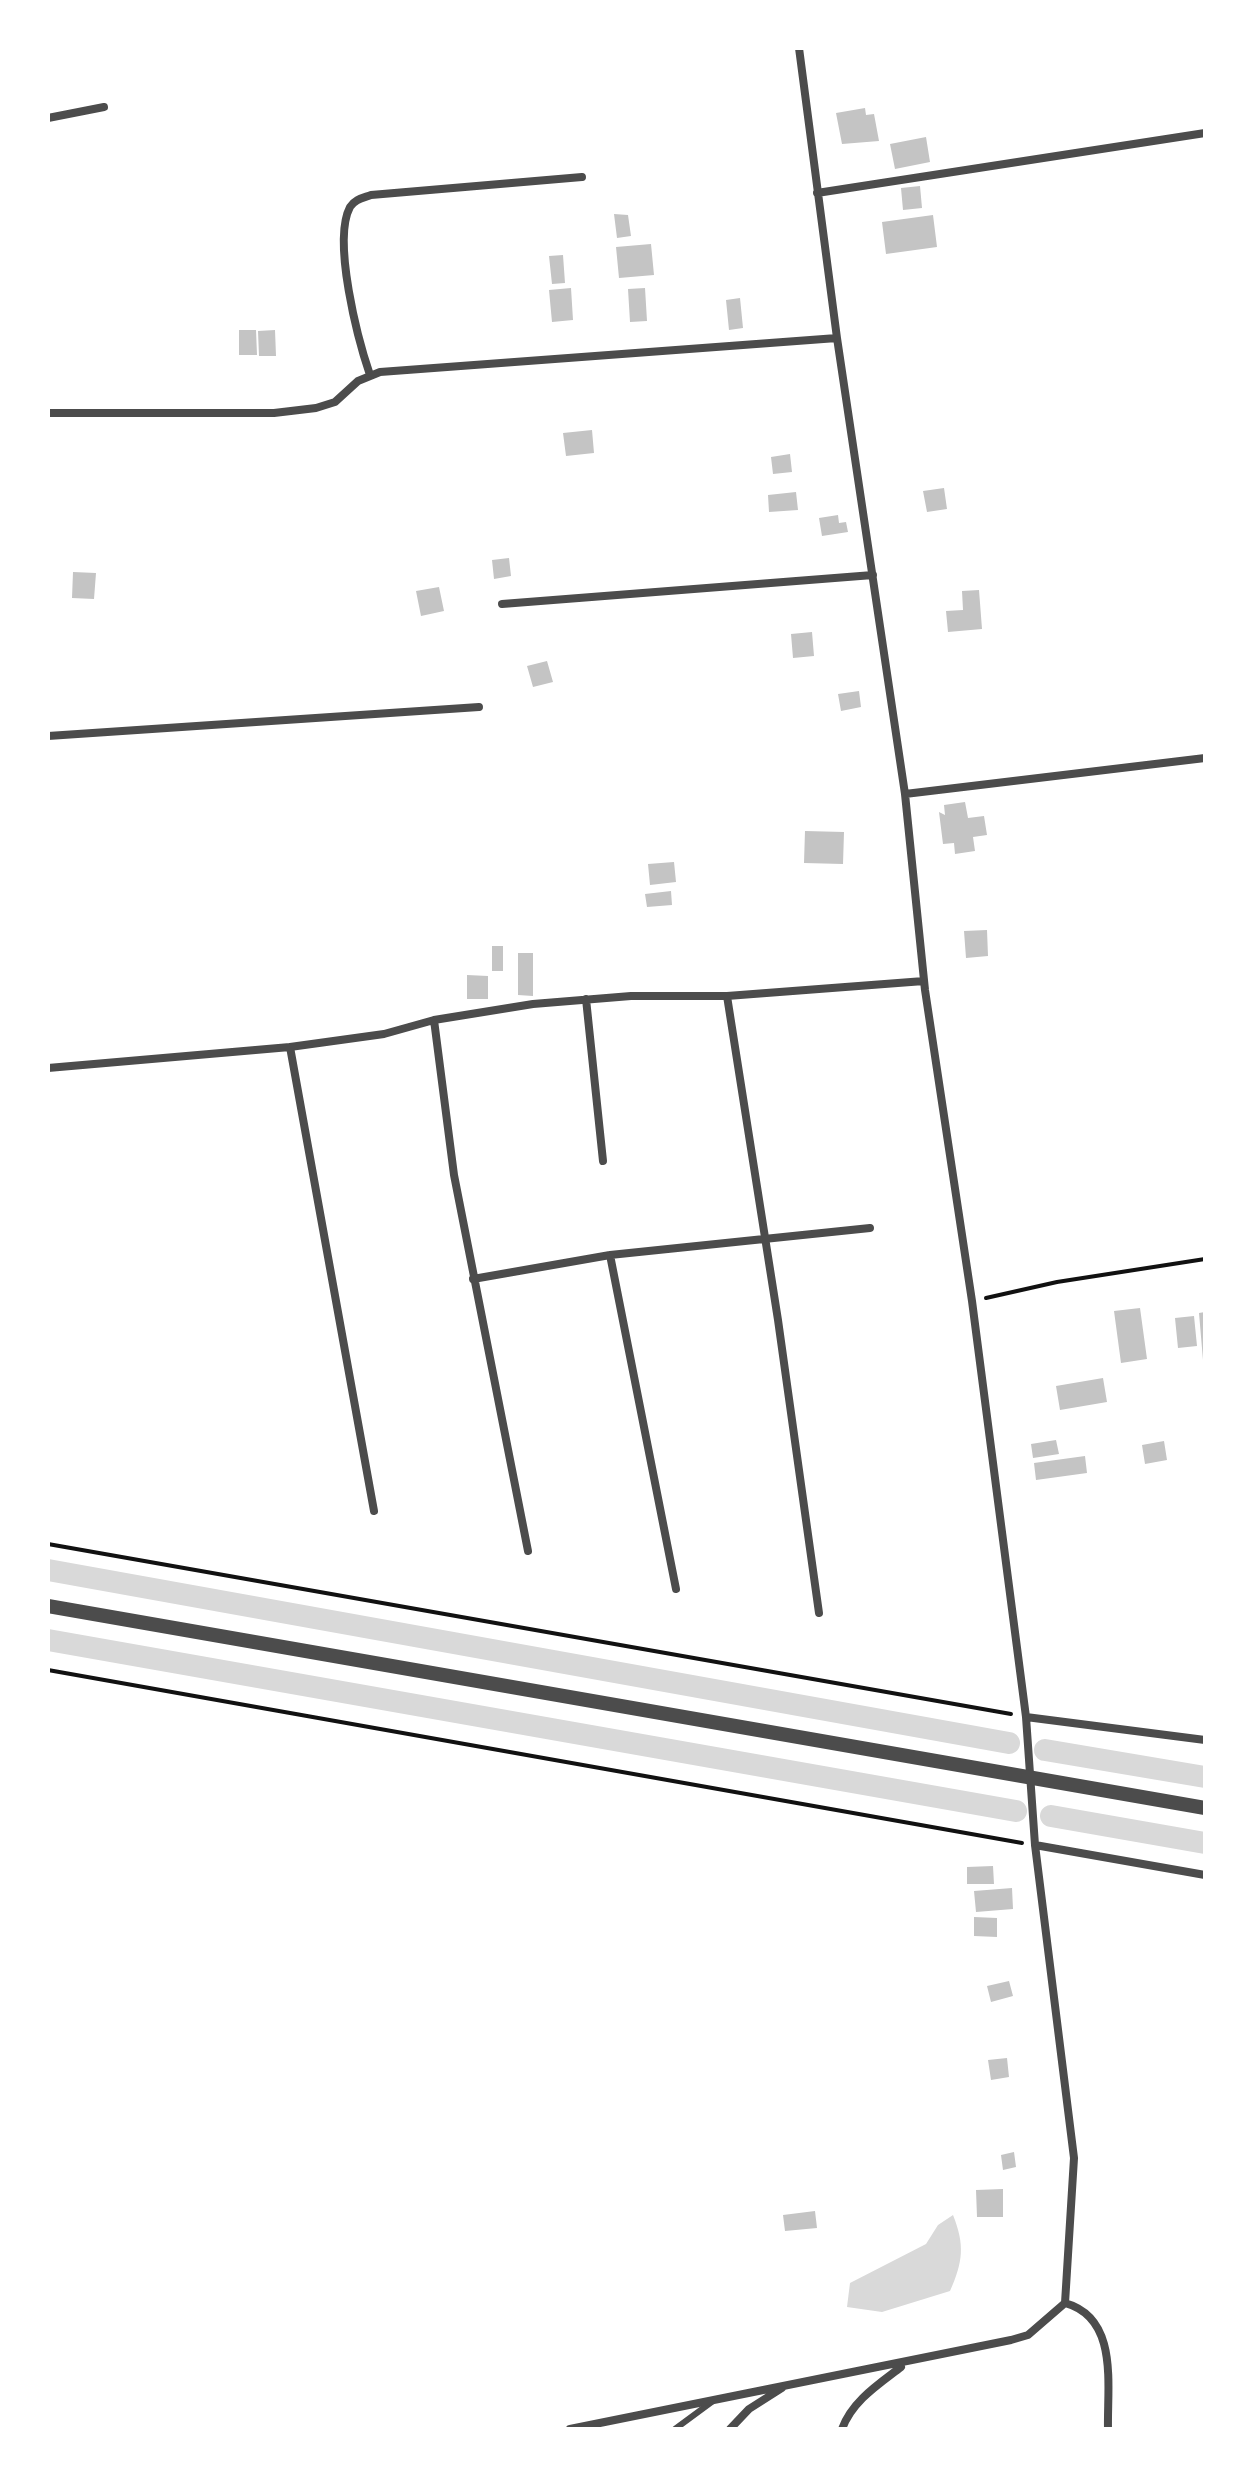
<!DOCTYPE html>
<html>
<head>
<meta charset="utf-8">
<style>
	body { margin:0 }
	#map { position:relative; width:1253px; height:2477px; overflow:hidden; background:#fff; font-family:"Varela Round",sans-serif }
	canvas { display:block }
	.frame { position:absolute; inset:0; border:50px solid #fff; pointer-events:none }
</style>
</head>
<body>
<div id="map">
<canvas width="1253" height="2477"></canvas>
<div class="frame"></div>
</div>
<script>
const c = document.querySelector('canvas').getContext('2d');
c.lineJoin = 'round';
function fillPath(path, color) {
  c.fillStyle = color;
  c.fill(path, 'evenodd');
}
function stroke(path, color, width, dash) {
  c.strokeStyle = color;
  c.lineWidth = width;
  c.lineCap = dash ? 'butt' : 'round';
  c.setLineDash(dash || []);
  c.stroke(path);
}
const water = new Path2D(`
	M953,2215C965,2245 963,2262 950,2291L882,2312L847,2307L850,2283L926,2244L938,2225Z`);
const canal = new Path2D(`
	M48,1570L1009,1743
	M48,1640L1016,1811
	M1045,1750L1205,1777
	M1051,1816L1205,1843`);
const building = new Path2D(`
	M865,108L866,115L874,114L879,141L842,144L836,113Z
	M926,137L930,162L895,169L890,144Z
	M920,186L922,208L903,210L901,188Z
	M614,214L628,215L631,236L617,238Z
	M933,215L937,247L886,254L882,222Z
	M651,244L654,275L619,278L616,247Z
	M563,255L565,283L552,284L549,256Z
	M571,288L573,320L552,322L549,290Z
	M645,288L647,321L630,322L628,289Z
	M740,298L743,328L729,330L726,300Z
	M239,330H256L257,355H239Z
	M275,330L276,356H259L258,331Z
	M592,430L594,453L566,456L563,433Z
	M790,454L792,472L773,474L771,457Z
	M944,488L947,509L927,512L923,491Z
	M796,492L798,510L769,512L768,495Z
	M838,515L839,523L846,522L848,532L822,536L819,518Z
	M509,558L511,576L494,579L492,560Z
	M73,572L96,573L94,599L72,598Z
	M439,587L444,611L421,616L416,591Z
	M979,590L982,629L948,632L946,611L963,610L962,591Z
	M812,632L814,656L793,658L791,634Z
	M547,661L553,682L533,687L527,666Z
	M859,691L861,707L841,711L838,694Z
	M965,802L968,818L984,816L987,835L973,837L975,851L955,854L954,843L943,844L939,812L945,815L944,805Z
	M805,831L844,832L843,864L804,863Z
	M674,862L676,882L650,885L648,864Z
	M671,891L672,905L647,907L645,894Z
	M987,930L988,956L966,958L964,931Z
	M492,946H503V971H492Z
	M518,953H533V996L518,995Z
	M467,975L488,976V999H467Z
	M1140,1308L1147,1359L1121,1363L1114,1311Z
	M1205,1312V1360H1203L1199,1313Z
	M1194,1316L1197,1346L1178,1348L1175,1318Z
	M1103,1378L1107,1402L1060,1410L1056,1386Z
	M1056,1440L1059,1454L1033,1458L1031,1444Z
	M1164,1441L1167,1460L1145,1464L1142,1445Z
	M1085,1456L1087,1473L1036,1480L1034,1463Z
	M993,1866L994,1884H967V1867Z
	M1012,1888L1013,1909L976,1912L974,1891Z
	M974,1917L997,1918V1937L974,1936Z
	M1009,1981L1013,1996L991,2002L987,1986Z
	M1007,2058L1009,2077L991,2080L988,2060Z
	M1014,2152L1016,2167L1003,2170L1001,2155Z
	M1003,2189V2217H977L976,2190Z
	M815,2211L817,2228L785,2231L783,2215Z`);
const path = new Path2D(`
	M986,1298L1057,1282L1205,1259
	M48,1544L1011,1714
	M48,1670L1022,1843`);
const service = new Path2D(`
	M675,2429L713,2401`);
const minor = new Path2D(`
	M48,118L104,107
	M817,193L1205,133
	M370,375C358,340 332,241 350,207C355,199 363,198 371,195L582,177
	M48,413H274L316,408L335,402L358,381L380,372L837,338
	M502,604L873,575
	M48,736L479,707
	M905,794L1205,758
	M727,996L778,1320L819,1613
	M586,999L603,1161
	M434,1020L454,1175L528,1551
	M290,1047L374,1511
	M48,1068L290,1047L384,1034L434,1020L533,1004L631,996H727L924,981
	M610,1255L676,1589
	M473,1279L610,1255L870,1228
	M1026,1717L1205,1740
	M1035,1845L1205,1875
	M1065,2303C1119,2318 1107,2385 1108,2429
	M570,2429L1011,2340L1028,2335L1065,2303L1074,2158L1035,1845L1026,1717L972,1301L925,990L905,794L837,338L799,48
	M730,2429L749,2409L782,2388
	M842,2429C852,2401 879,2384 901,2367`);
const tertiary = new Path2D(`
	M48,1606L1205,1808`);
fillPath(water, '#d9d9d9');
stroke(canal, '#d9d9d9', 22);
fillPath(building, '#c4c4c4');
stroke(path, '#111', 4);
stroke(service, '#4c4c4c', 6);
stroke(minor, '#4c4c4c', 8);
stroke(tertiary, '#4c4c4c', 14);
</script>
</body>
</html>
